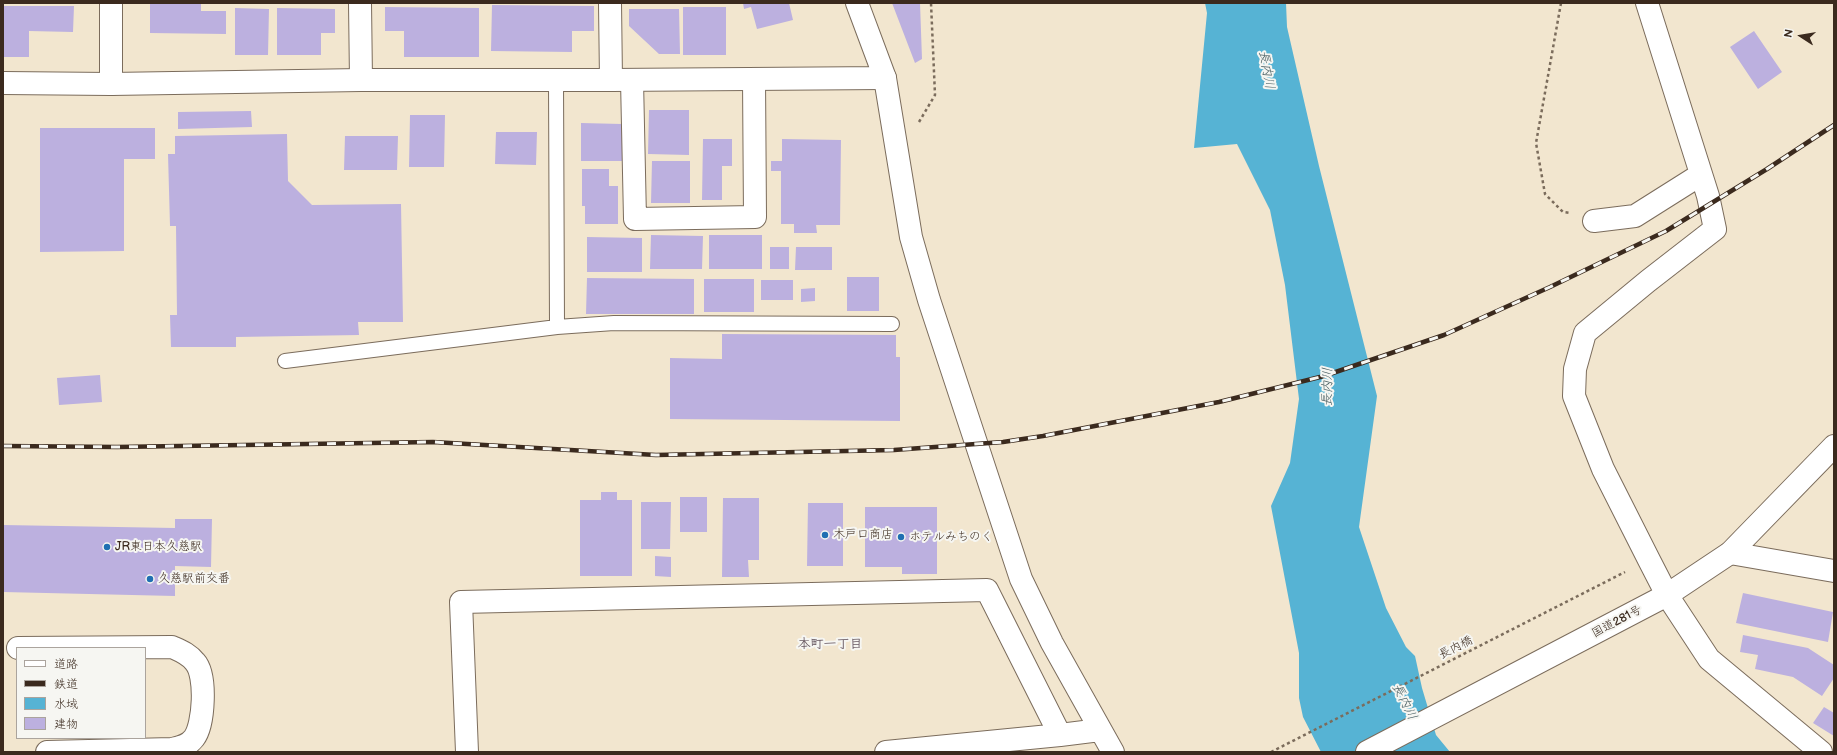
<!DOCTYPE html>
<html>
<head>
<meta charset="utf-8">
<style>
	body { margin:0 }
	#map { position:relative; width:1837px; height:755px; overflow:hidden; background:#f2e6cf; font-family:"Balsamiq Sans","Klee One",sans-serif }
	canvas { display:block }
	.frame { position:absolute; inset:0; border:4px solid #3b2a1e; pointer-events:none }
	.legend { position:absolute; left:16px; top:647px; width:130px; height:92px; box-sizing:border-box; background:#f6f6f2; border:1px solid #aba49d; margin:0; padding:5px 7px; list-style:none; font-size:12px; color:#3b2a1e }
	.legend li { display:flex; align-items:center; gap:8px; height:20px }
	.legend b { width:20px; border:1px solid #aba49d }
	.north { position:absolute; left:1781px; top:16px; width:40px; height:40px; -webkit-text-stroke:3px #f6f6f2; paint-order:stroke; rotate:282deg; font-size:11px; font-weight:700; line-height:16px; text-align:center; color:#3b2a1e }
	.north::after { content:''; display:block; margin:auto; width:14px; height:18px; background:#3b2a1e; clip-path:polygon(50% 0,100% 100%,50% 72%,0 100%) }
</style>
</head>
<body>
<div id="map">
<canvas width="1837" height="755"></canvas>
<div class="frame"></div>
<ul class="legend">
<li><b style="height:5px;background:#fff"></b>道路</li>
<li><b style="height:5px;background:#3b2a1e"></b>鉄道</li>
<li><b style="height:11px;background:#56b3d4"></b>水域</li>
<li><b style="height:11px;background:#bcb0df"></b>建物</li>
</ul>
<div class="north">N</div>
</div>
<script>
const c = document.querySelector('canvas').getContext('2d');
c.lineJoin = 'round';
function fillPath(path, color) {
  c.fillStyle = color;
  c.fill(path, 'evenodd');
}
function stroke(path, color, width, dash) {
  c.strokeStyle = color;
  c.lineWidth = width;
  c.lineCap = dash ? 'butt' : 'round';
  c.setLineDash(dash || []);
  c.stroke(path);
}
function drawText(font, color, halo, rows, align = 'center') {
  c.font = font + ' "Balsamiq Sans","Klee One",sans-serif';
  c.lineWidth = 4;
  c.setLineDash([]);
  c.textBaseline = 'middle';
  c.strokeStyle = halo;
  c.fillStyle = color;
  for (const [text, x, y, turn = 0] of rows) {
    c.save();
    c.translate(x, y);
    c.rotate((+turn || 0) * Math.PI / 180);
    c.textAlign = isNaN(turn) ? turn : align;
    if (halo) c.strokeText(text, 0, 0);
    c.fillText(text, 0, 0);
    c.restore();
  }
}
const water = new Path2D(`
	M1205,3H1286L1287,27L1319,166L1377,396L1359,527L1386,608L1406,647L1415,656L1422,688L1436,735L1450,752H1321L1303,717L1299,698V653L1271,506L1290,463L1299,399L1285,285L1270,210L1237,144L1194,148L1207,13Z`);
const building = new Path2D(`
	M150,3H201V11H226V34L150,33Z
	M743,3H789L793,20L757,29L751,7L744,9Z
	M892,3H920L922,59L915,63Z
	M492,5L594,6V31H572V52L491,51Z
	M3,6H74L73,32L29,31V57H3Z
	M385,7L479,8V57H404V31H385Z
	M683,7H726V55H683Z
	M235,8L269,9L268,55H235Z
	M277,8L335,9V33H321V55H277Z
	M629,9H679L680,54H659L629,26Z
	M1754,31L1782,72L1758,89L1730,47Z
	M649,110H689V155L648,154Z
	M251,111L252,127L178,129V112Z
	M410,115H445L444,167H409Z
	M581,123L622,124V161H581Z
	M40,128H155V159H124V251L40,252Z
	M496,132H537L536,165L495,164Z
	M287,134L288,181L312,205L401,204L403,322H358L359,335L236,337V347H171L170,315H177L176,226H170L168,154H175V136Z
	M345,136H398L397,170H344Z
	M703,139H732V166H722V200H702Z
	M782,139L841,140L840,225H816L817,233H794V224H781V171H771V161H782Z
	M652,161H690V203H651Z
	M582,169H609V186H618V224H585V206H582Z
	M651,235L703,236L702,269H650Z
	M709,235H762V269H709Z
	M587,237L642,238V272H587Z
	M770,247H789V269H770Z
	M796,247H832V270H795Z
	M847,277H879V311H847Z
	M587,278L694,279V314H586Z
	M704,279H754V312H704Z
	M761,280H793V300H761Z
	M815,288V301L801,302V289Z
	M722,334L896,335V357H900V421L670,419V358L722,359Z
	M100,375L102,402L59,405L57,378Z
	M601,492H617V500H632V576H580V500H601Z
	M680,497H707V532H680Z
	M723,498H759V560H748L749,577H722Z
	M641,502H671L670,549H641Z
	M808,503H843V566H807Z
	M865,507H937V574H902V567H865Z
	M175,519H212L211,567L175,566V596L3,592V525L175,528Z
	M655,556L671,557V577L655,576Z
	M1743,593L1833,612L1828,642L1736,623Z
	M1743,635L1808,648L1834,665V678L1822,696L1793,677L1755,669L1758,655L1740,652Z
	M1824,707L1834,713V736L1813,723Z`);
const path = new Path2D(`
	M1561,3L1536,143L1545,194L1563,212L1570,213
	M919,122L935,95L931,3
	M1271,752L1625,572`);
const service = new Path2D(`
	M556,80L557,327
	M285,361L557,327L614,323L892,324`);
const minor = new Path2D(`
	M111,3V84
	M360,3L361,80
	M610,3L611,80
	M1647,3L1708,196L1715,229L1648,281L1585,333L1575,369L1574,396L1603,469L1649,560L1667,595L1709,659L1821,752
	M885,78L911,237L929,300L1021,579L1052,643L1113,752
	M632,80L635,219L755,217L754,79
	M1594,221L1635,216L1700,175
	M18,648L172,647C181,651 189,654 195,662C207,675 204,725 194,738C188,746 180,747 172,749L47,752
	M467,752L461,602L987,590L1060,735
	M886,752L1060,735L1100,730`);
const tertiary = new Path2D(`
	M3,83L111,84L361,80H611L885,78L857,3
	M1730,553L1834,571`);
const trunk = new Path2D(`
	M1367,752L1667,595L1730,553L1834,446`);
const rail = new Path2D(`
	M3,446L117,447L433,442L656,455L894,450L1003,442L1043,436L1219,402L1324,376L1444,335L1550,287L1666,231L1767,169L1834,125`);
const markers = [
	[825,535,4,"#1f6fb2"],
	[901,537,4,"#1f6fb2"],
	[107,547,4,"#1f6fb2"],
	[150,579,4,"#1f6fb2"]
];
const poiNames = [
	["木戸口商店",833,535],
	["ホテルみちのく",909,537],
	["JR東日本久慈駅",115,547],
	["久慈駅前交番",158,579]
];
const streetNames = [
	["国道281号",1617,622,-28],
	["長内橋",1456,648,-27]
];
const waterNames = [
	["長内川",1266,70,80],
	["長内川",1328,387,-89],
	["長内川",1404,702,63]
];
const neighbourhoodNames = [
	["本町一丁目",830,645]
];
fillPath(water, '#56b3d4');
fillPath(building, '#bcb0df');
stroke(service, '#7b6c5c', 16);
stroke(minor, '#7b6c5c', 24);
stroke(tertiary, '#7b6c5c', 24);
stroke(trunk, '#7b6c5c', 24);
stroke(path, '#7b6c5c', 2.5, [3, 3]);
stroke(service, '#fff', 14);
stroke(minor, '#fff', 22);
stroke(tertiary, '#fff', 22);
stroke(trunk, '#fff', 22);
stroke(rail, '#3b2a1e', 4.5);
stroke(rail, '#f6f6f2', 3, [9]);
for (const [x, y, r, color] of markers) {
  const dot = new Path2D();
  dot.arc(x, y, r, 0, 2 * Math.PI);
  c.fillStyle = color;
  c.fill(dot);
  stroke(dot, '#f6f6f2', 1.5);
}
drawText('12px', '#3b2a1e', '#f6f6f2', poiNames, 'left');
drawText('12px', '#3b2a1e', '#f6f6f2', streetNames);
drawText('italic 13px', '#445a5e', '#f6f6f2', waterNames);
drawText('bold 13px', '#685962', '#f6f6f2', neighbourhoodNames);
</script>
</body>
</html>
